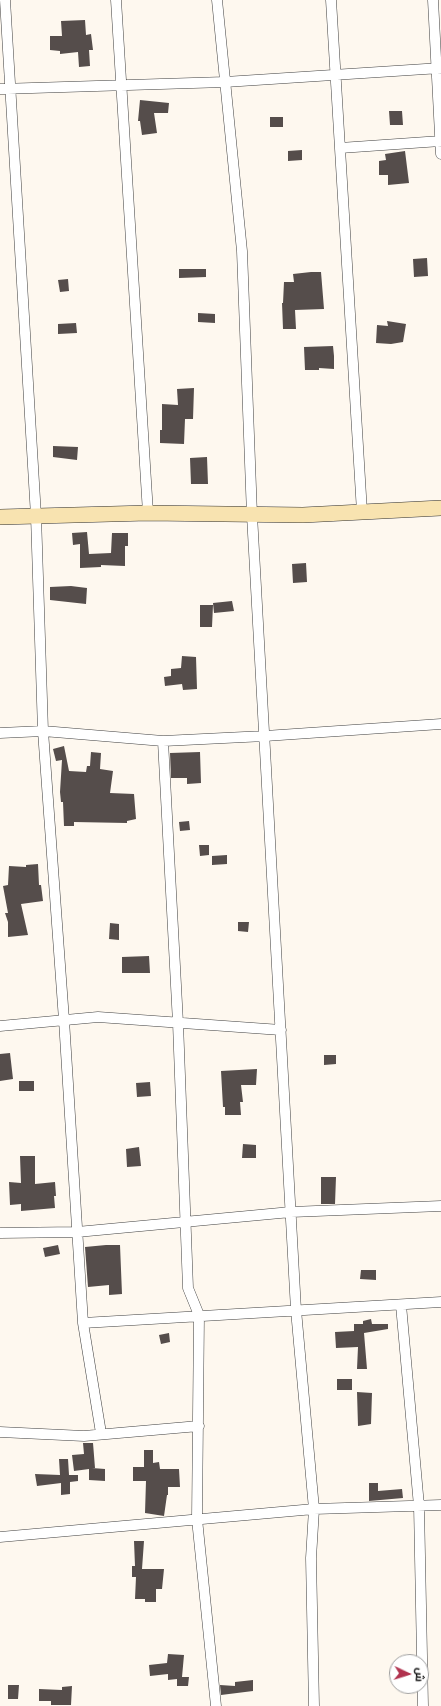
<!DOCTYPE html>
<html>
<head>
<meta charset="utf-8">
<style>
	body { margin:0 }
	#map { position:relative; width:441px; height:1706px; overflow:hidden; background:#fef8ef; font-family:Merriweather,Cairo,serif }
	canvas { display:block }
	.north { position:absolute; left:389px; top:1654px; width:40px; height:40px; box-sizing:border-box; background:#fff; border:1px solid #9e9e9e; border-radius:50%; rotate:94deg; font-size:11px; font-weight:700; line-height:16px; text-align:center; color:#0d0d0d }
	.north::after { content:''; display:block; margin:auto; width:14px; height:18px; background:#b1324e; clip-path:polygon(50% 0,100% 100%,50% 72%,0 100%) }
</style>
</head>
<body>
<div id="map">
<canvas width="441" height="1706"></canvas>
<div class="north">ش</div>
</div>
<script>
const c = document.querySelector('canvas').getContext('2d');
c.lineJoin = 'round';
function fillPath(path, color) {
  c.fillStyle = color;
  c.fill(path, 'evenodd');
}
function stroke(path, color, width, dash) {
  c.strokeStyle = color;
  c.lineWidth = width;
  c.lineCap = dash ? 'butt' : 'round';
  c.setLineDash(dash || []);
  c.stroke(path);
}
const building = new Path2D(`
	M85,20L86,35L91,34L93,50H89L90,66L79,67L78,52L60,54V51L50,50V36H62L61,21Z
	M140,100L169,103L168,113H154L157,133L142,135L140,121H138Z
	M389,111H402L403,125H390Z
	M270,117H283V127H270Z
	M302,150V160L288,161V151Z
	M405,151L409,183L388,185V175H379V161L386,160L385,154Z
	M427,258L428,276L414,277L413,259Z
	M179,269H206V277L179,278Z
	M311,272H321L324,309L295,310L296,329H283L282,303H283L284,282H294L293,274Z
	M68,279L69,291L60,292L58,280Z
	M198,313L215,314V323L198,322Z
	M387,321L406,324L403,342L391,344L376,343L377,325L388,326Z
	M76,323L77,333L58,334V324Z
	M333,346L334,356V369L319,368V370H305L304,347Z
	M194,388L193,419H185L184,444L160,443V430H162V404L178,405L177,389Z
	M53,446L78,447L77,460L53,457Z
	M207,457L208,484H191L190,458Z
	M87,532L89,554L111,553L112,533H128V546H125V566L101,565V567L80,568V544L73,545L72,533Z
	M306,563L307,582L293,583L292,564Z
	M71,586L87,588L86,604L50,600V587Z
	M232,601L234,611L214,613L213,603Z
	M200,605H213L212,627H200Z
	M182,656L196,657L197,689L183,690L182,684L165,686L164,677L171,676V669L181,668Z
	M64,746L69,771L86,772L87,766H90L91,752L101,753L100,769L113,771L110,793L134,794L136,819L127,821V823L74,822V826H64L63,802H61L60,792L62,760L56,761L53,749Z
	M200,752L201,783L187,784V778H171L170,753Z
	M189,821L190,830L180,831L179,822Z
	M199,845H209V855L200,856Z
	M227,855V864L212,865V856Z
	M38,864L39,885H41L43,901L21,904L28,935L8,937V922L5,913H8L3,886L8,885L9,866L26,867V865Z
	M238,922H249L248,932L238,931Z
	M110,923L119,924V940L109,939Z
	M149,956L150,973H122V957Z
	M10,1053L13,1079L0,1081V1054Z
	M324,1055H336V1064L324,1065Z
	M257,1069L256,1085H241L243,1102H240L241,1115H225V1107H223L221,1071Z
	M19,1081H34V1091H19Z
	M150,1082L151,1096L137,1097L136,1083Z
	M243,1144L256,1145V1158H242Z
	M139,1147L141,1166L127,1167L126,1149Z
	M20,1156H35V1184L55,1182L56,1196H54L55,1208L21,1211V1204L10,1205L9,1182L21,1183Z
	M321,1177H336L335,1204H321Z
	M58,1245L60,1254L45,1257L43,1248Z
	M106,1245H120L122,1294L109,1295V1285L88,1287L85,1247Z
	M361,1270H376V1280L360,1279Z
	M371,1319L372,1324H388V1329L364,1333L367,1369H357L358,1347L336,1348L335,1332L354,1331V1324H363V1321Z
	M169,1333L170,1342L161,1344L159,1335Z
	M337,1379H352V1390H337Z
	M357,1392L372,1393L371,1424L358,1426Z
	M83,1443H93L95,1468H92L105,1469V1481L89,1480V1469L74,1471L72,1455L84,1454Z
	M144,1450H153V1463L159,1462L160,1469H179L180,1487H168V1495H167L164,1516L145,1513L146,1481H133V1467H144Z
	M59,1459H68L69,1475H78V1481L70,1482V1494L61,1495V1483L37,1486L35,1474L60,1475Z
	M369,1483H378V1491L402,1489L403,1498L369,1501Z
	M134,1541H144L142,1569H164L162,1589H156V1602H145V1599H135L136,1577H132V1566H135Z
	M168,1654L184,1655L182,1677H189L188,1686H177V1679L168,1680V1674L150,1676L149,1665L167,1663Z
	M253,1680V1691L221,1695L220,1685L235,1686V1682Z
	M8,1685H19L18,1699H8Z
	M72,1686L71,1705H51V1701H39V1689L62,1690V1687Z`);
const street = new Path2D(`
	M5,0L36,516L43,731L64,1020L83,1323L101,1433
	M116,0L148,513
	M217,0L242,251L252,515L296,1310L314,1509L311,1558L314,1706
	M331,0L362,512
	M433,0L441,154
	M0,89L225,82L441,68
	M340,148L441,141
	M0,733L43,731L163,741L265,736L441,724
	M163,741L178,1023L188,1288L199,1315L197,1519L216,1706
	M0,1026L98,1017L281,1030
	M0,1233L77,1232L291,1212L441,1206
	M401,1305L419,1506L423,1706
	M83,1323L441,1302
	M0,1432L84,1436L199,1426
	M0,1537L314,1509L441,1505`);
const secondary = new Path2D(`
	M0,517L148,513L303,515L441,508`);
fillPath(building, '#554d4b');
stroke(street, '#404040', 11);
stroke(secondary, '#2f2f2f', 16);
stroke(street, '#fff', 10);
stroke(secondary, '#f8e3b0', 15);
</script>
</body>
</html>
